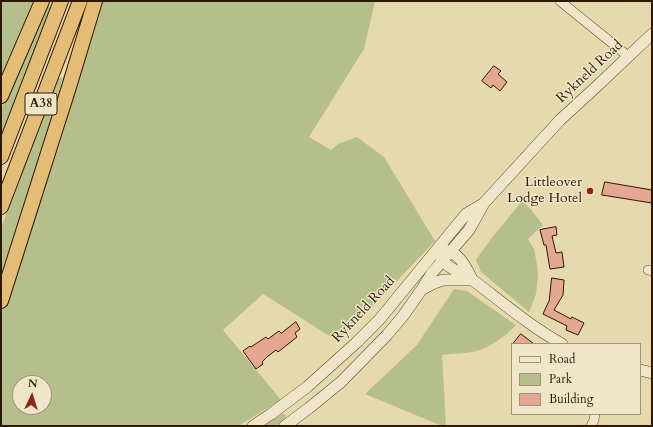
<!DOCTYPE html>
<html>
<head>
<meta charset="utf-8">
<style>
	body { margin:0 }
	#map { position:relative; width:653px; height:427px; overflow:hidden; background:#e6d9ad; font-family:Cardo,serif }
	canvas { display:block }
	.frame { position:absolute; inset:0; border:2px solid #2e1900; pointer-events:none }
	.legend { position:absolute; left:511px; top:343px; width:130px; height:72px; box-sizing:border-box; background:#efe6ca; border:1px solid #a29479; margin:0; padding:5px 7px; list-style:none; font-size:12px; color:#2e1900 }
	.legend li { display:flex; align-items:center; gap:8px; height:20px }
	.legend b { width:20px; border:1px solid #a29479 }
	.north { position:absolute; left:12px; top:375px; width:40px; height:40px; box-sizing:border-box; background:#efe6ca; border:1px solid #a29479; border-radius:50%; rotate:4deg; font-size:11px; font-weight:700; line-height:16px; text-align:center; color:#2e1900 }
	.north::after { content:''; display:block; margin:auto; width:14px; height:18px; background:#8f2418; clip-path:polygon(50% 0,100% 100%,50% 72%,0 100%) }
</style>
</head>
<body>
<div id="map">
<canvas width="653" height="427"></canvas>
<div class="frame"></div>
<ul class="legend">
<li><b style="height:5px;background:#efe6ca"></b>Road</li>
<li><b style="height:11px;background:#b4bf8b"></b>Park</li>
<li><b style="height:11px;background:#e4a792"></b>Building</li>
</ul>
<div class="north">N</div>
</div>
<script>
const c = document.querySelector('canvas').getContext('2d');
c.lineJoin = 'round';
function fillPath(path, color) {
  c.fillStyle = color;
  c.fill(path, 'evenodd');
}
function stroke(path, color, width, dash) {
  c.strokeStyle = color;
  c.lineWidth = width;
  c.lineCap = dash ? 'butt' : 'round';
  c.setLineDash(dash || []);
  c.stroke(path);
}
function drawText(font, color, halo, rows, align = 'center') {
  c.font = font + ' Cardo,serif';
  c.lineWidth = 3;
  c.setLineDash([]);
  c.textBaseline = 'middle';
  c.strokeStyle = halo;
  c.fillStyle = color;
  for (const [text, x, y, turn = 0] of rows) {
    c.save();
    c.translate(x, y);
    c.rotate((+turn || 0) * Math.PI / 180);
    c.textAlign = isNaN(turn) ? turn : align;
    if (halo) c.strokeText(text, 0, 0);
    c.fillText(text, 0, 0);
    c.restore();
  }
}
const green = new Path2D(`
	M1,1H33L1,76Z
	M101,1H375L364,49L309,137L331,150L338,144L357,137L384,157L435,241L339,342L263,294L223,330L281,400L238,426H1V315L10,285L59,147ZM20,383H44V407H20Z
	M46,5L51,6L1,139V109Z
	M63,77L3,278L1,283V228L57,79Z
	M523,200L543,225L528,239L534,249L537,265L538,275L536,294L529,312L481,272L476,260L490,240Z
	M454,289L467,291L516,325C505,336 492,347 476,351C465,354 453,353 442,355L446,426H442L365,394L417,345Z
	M282,414H284L286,416L285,420L276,426H264Z`);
const building = new Path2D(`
	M494,66L501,71L498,74L507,82L500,91L493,85L491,88L482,81Z
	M605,182L652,190V203L602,195Z
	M556,227L557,235L552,236L556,253L562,252L564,267L550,269L546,245H544L540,230Z
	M552,278L564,280L563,295L554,310L571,319L572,317L584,323L578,335L566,330L567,326L543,314L549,301Z
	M296,322L300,329L295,333L297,337L278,352L276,350L267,357L262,362L263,364L256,369L243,351L250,346L251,347L266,337L268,339L279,331L281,333Z
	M521,334L534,344H513Z`);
const minor = new Path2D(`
	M560,1L628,56
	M648,270L652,271
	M591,426L594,420L595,414`);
const tertiary = new Path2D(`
	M444,250C460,253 465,266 472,279
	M440,255C441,257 442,259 443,261C449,269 465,275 474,281C503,303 530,326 562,344
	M423,289L434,283L443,280H472
	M640,370L652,373
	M253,426L271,414L307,387L356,343L379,320L466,214L483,204
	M285,426L309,408L341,382L387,335L403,316L422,289L432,273L469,230L484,203L560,120L595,88L652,34`);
const trunk = new Path2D(`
	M1,96L42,1
	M1,157L61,1
	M1,207L80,1
	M1,301L69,87L95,1`);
const markers = [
	[590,191,4,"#8f2418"]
];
const shields = [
	[41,104,32]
];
const shieldNames = [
	["A38",41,104]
];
const streetNames = [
	["Rykneld Road",590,72,-43],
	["Rykneld Road",364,310,-47]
];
const poiNames = [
	["Littleover",582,183],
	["Lodge Hotel",582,199]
];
fillPath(green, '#b4bf8b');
fillPath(building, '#e4a792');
stroke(building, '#2e1900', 1);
stroke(minor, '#5c492b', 10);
stroke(tertiary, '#5c492b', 12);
stroke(trunk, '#2e1900', 16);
stroke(minor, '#efe6ca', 9);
stroke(tertiary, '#efe6ca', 11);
stroke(trunk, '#e3bc76', 14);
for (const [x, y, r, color] of markers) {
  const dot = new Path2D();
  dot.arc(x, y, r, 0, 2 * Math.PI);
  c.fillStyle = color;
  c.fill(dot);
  stroke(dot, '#efe6ca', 1.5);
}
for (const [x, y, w] of shields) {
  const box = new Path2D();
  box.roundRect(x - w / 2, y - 11, w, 22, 3);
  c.fillStyle = '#efe6ca';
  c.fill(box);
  stroke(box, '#2e1900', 1);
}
drawText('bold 13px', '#2e1900', null, shieldNames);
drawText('14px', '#2e1900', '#efe6ca', streetNames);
drawText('14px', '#2e1900', '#efe6ca', poiNames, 'right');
</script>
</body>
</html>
